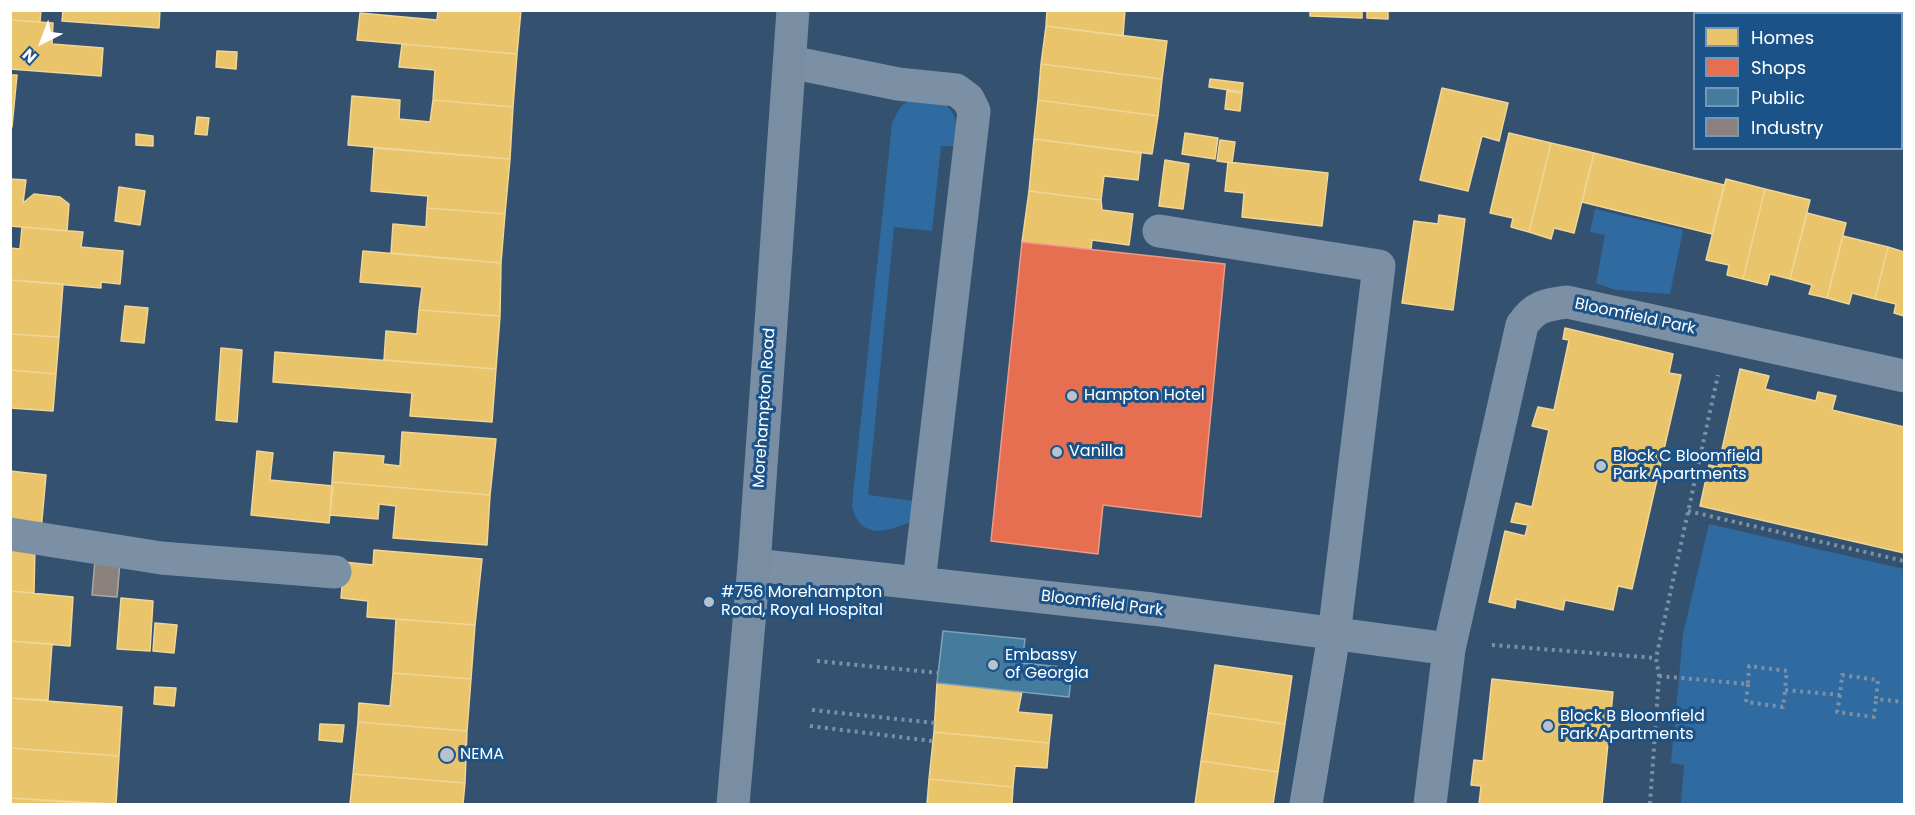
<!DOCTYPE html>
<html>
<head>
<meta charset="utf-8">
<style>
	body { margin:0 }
	#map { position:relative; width:1915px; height:815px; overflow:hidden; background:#345270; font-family:Poppins,sans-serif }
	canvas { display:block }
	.frame { position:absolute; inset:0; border:12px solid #fff; pointer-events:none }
	.legend { position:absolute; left:1693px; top:12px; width:210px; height:138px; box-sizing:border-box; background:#1b5389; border:2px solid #7698b8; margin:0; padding:8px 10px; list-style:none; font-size:18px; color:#fff }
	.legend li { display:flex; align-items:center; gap:12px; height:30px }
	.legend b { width:30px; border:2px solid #7698b8 }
	.north { position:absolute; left:12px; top:12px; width:60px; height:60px; -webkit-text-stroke:4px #1b5389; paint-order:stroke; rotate:222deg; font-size:16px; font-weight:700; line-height:24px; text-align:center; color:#fff }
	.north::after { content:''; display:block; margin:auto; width:21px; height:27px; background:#fff; clip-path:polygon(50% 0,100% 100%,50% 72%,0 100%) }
</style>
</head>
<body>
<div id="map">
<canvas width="1915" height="815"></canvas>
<div class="frame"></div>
<ul class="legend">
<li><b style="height:16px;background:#e9c46a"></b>Homes</li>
<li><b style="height:16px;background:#e76f51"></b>Shops</li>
<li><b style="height:16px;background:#457b9d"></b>Public</li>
<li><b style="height:16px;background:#8a817c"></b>Industry</li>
</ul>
<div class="north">N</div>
</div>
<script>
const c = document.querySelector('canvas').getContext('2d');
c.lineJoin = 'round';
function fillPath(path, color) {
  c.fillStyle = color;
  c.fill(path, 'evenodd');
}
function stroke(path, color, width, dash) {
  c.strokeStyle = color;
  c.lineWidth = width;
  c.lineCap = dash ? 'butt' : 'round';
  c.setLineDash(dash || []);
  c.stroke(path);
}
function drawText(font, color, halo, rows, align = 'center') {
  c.font = font + ' Poppins,sans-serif';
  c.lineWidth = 6;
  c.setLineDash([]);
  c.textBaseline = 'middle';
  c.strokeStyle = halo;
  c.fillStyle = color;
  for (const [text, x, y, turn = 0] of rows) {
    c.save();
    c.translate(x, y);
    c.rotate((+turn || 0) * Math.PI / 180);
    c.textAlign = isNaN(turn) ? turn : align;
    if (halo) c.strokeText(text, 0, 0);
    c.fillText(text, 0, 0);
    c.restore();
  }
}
const green = new Path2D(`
	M911,99C950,101 958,105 957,146H941L932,231L894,227L868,495L914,501L910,522C886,533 858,539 852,505L892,123L901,106Z
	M1595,209L1683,230L1670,294L1616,290L1596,283L1605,235L1590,232Z
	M1709,524L1904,569V804H1681L1684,765L1671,763L1683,634Z`);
const homes = new Path2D(`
	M10,10H41L40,22L10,20Z
	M63,10H160L159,28L62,21Z
	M438,10H521L517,54L357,40L360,13L437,20Z
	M1047,10H1125L1123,36L1046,26Z
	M1310,10H1362V18L1310,16Z
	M1367,10H1388V19L1367,18Z
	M10,20L53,23L52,44L103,48L101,76L10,69Z
	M1046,26L1167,41L1162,79L1041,64Z
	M402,44L517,54L513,107L433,100L435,70L399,67Z
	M217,51L237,52L236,69L216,67Z
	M1041,64L1162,79L1158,116L1038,100Z
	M10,75H17L12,127H10Z
	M1210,79L1243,83L1242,92L1209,87Z
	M1442,88L1508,103L1499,141L1482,136L1468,191L1420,180Z
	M1227,91L1242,93L1240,111L1225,109Z
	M352,96L400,100L399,119L430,122L433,100L513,107L510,159L348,145Z
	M1038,100L1158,116L1152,154L1034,139Z
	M197,117L209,118L207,135L195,134Z
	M1185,133L1218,138L1215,159L1182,154Z
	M1509,133L1551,143L1529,232L1511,227L1513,218L1490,213Z
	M136,134L153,136V146L136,145Z
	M1034,139L1141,153L1138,180L1104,176L1101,200L1029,191Z
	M1220,140L1235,142L1232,163L1217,161Z
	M1551,143L1594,153L1574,233L1554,228L1551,239L1529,232Z
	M374,148L510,159L505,214L427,208L428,196L371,191Z
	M1594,153L1724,185L1712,234L1582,202Z
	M1165,160L1189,164L1183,209L1159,206Z
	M1228,162L1328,173L1322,226L1242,217L1244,193L1225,191Z
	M10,179L26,180L23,203L34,194L60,197L69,204L67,231L10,226Z
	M1726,179L1765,189L1743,279L1727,275L1729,265L1706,260Z
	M119,187L145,191L140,225L115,221Z
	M1765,189L1810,200L1790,279L1770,274L1767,285L1743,279Z
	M1029,191L1101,200L1102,210L1133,214L1129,245L1092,240L1091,250L1022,242Z
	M427,208L505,214L501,263L391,253L393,224L426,227Z
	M1807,213L1846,223L1827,298L1809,294L1812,285L1790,279Z
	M1439,215L1465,219L1453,310L1402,303L1414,221L1438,224Z
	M22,227L83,232L81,247L123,251L120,284L101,282V288L10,280V248L20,249Z
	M1843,236L1888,247L1875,299L1852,293L1849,304L1827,298Z
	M1888,247L1904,252V316L1894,313L1896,304L1875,299Z
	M363,251L501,263L500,316L419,310L422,287L360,282Z
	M10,280L63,284L59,337L10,334Z
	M125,306L148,308L144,343L121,341Z
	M419,310L500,316L496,369L384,360L386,331L417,334Z
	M1565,328L1673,354L1669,373L1681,375L1632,589L1618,586L1613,610L1565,600L1563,610L1516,599L1515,608L1489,602L1505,531L1525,536L1528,525L1511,522L1516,503L1532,507L1549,430L1532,426L1538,407L1554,410L1569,340L1563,339Z
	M10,334L59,337L56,374L10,370Z
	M221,348L242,350L237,422L216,420Z
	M275,352L496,369L492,422L410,416L412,393L273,382Z
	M1740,369L1769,376L1765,389L1816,401L1818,392L1836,396L1832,410L1904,427V553L1700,506L1709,465L1718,467Z
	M10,370L56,374L53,411L10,408Z
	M402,432L496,439L490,495L332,482L334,452L384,456L383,464L400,466Z
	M257,451L273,453L270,480L333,486L329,523L251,515Z
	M10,471L46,475L41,531L10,528Z
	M332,482L490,495L487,545L393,538L396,506L379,504L378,519L330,515Z
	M10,543L35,544L34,593L10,591Z
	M374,550L482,559L475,625L367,617L368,601L341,598L344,562L373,565Z
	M10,591L73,597L70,646L10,641Z
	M121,598L153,601L150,651L117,649Z
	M396,619L475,625L471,679L393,673Z
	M155,623L177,625L174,653L153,651Z
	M10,641L52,644L48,700L10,698Z
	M1215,665L1292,676L1285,724L1208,713Z
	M393,673L471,679L467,731L358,722L359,703L390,706Z
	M1492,679L1613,692L1602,804H1479L1481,786L1471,785L1474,760L1483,761Z
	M937,683L1022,691L1018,712L1052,715L1049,743L934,732Z
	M155,687L176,688L174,706L154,704Z
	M10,698L122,707L119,756L10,748Z
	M1208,713L1285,724L1278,772L1201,761Z
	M358,722L467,731L465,783L353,774Z
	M320,724L344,725L342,742L319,740Z
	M934,732L1049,743L1047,768L1015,766L1013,787L929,779Z
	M10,748L119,756L116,804L10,798Z
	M1201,761L1278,772L1273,804H1195Z
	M353,774L465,783L463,804H350Z
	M929,779L1013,787L1012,804H927Z
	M10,798L94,804H10Z`);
const shops = new Path2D(`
	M1022,242L1225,264L1201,517L1103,505L1098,554L991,541Z`);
const public = new Path2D(`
	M943,631L1025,639L1022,663L1072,668L1069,697L937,683Z`);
const industry = new Path2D(`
	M95,560L120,562L117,597L92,595Z`);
const path = new Path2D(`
	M1688,511L1904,561
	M1492,645L1656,658
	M817,661L939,673
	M1659,676L1748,684L1749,666L1787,671L1785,690L1840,695L1842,675L1878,680L1876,699L1904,702
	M1748,684L1746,702L1783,707L1785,690
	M1840,695L1837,712L1874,717L1876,699
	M812,710L935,723
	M810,726L932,741
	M1650,804L1659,676L1656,658L1718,375`);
const minor = new Path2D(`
	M790,62L898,84L956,90L968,99L974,111L919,582
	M1159,231L1379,266L1334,635L1306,804
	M10,534L161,558L335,572
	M754,565L1152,609L1449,649
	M1430,804L1449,649L1522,325C1535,306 1545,305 1567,302L1904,376`);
const major = new Path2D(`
	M733,804L754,565L793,10`);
const markers = [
	[1072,396,6,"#b8c2cd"],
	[1057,452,6,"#b8c2cd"],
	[1601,466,6,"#b8c2cd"],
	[709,602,6,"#b8c2cd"],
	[993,665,6,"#b8c2cd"],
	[1548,726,6,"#b8c2cd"],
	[447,755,8,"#b8c2cd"]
];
const streetNames = [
	["Bloomfield Park",1635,317,12],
	["Morehampton Road",765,408,-86],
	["Bloomfield Park",1102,604,7]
];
const poiNames = [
	["Hampton Hotel",1084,396],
	["Vanilla",1069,452],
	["Block C Bloomfield",1613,457],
	["Park Apartments",1613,475],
	["#756 Morehampton",721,593],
	["Road, Royal Hospital",721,611],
	["Embassy",1005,656],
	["of Georgia",1005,674],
	["Block B Bloomfield",1560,717],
	["Park Apartments",1560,735],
	["NEMA",460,755]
];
fillPath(green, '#2f6aa0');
fillPath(homes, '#e9c46a');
stroke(homes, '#f0d697', 1.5);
fillPath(shops, '#e76f51');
stroke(shops, '#ee9a85', 1.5);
fillPath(public, '#457b9d');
stroke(public, '#7da3ba', 1.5);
fillPath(industry, '#8a817c');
stroke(industry, '#ada7a3', 1.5);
stroke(path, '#7b90a5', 4, [3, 4.5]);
stroke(minor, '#7b90a5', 33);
stroke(major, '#7a8ea3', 33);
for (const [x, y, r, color] of markers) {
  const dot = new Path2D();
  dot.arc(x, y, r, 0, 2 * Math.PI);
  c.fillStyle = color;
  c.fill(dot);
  stroke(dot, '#1b5389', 2);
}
drawText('16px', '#fff', '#1b5389', streetNames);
drawText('16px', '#fff', '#1b5389', poiNames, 'left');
</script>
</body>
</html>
